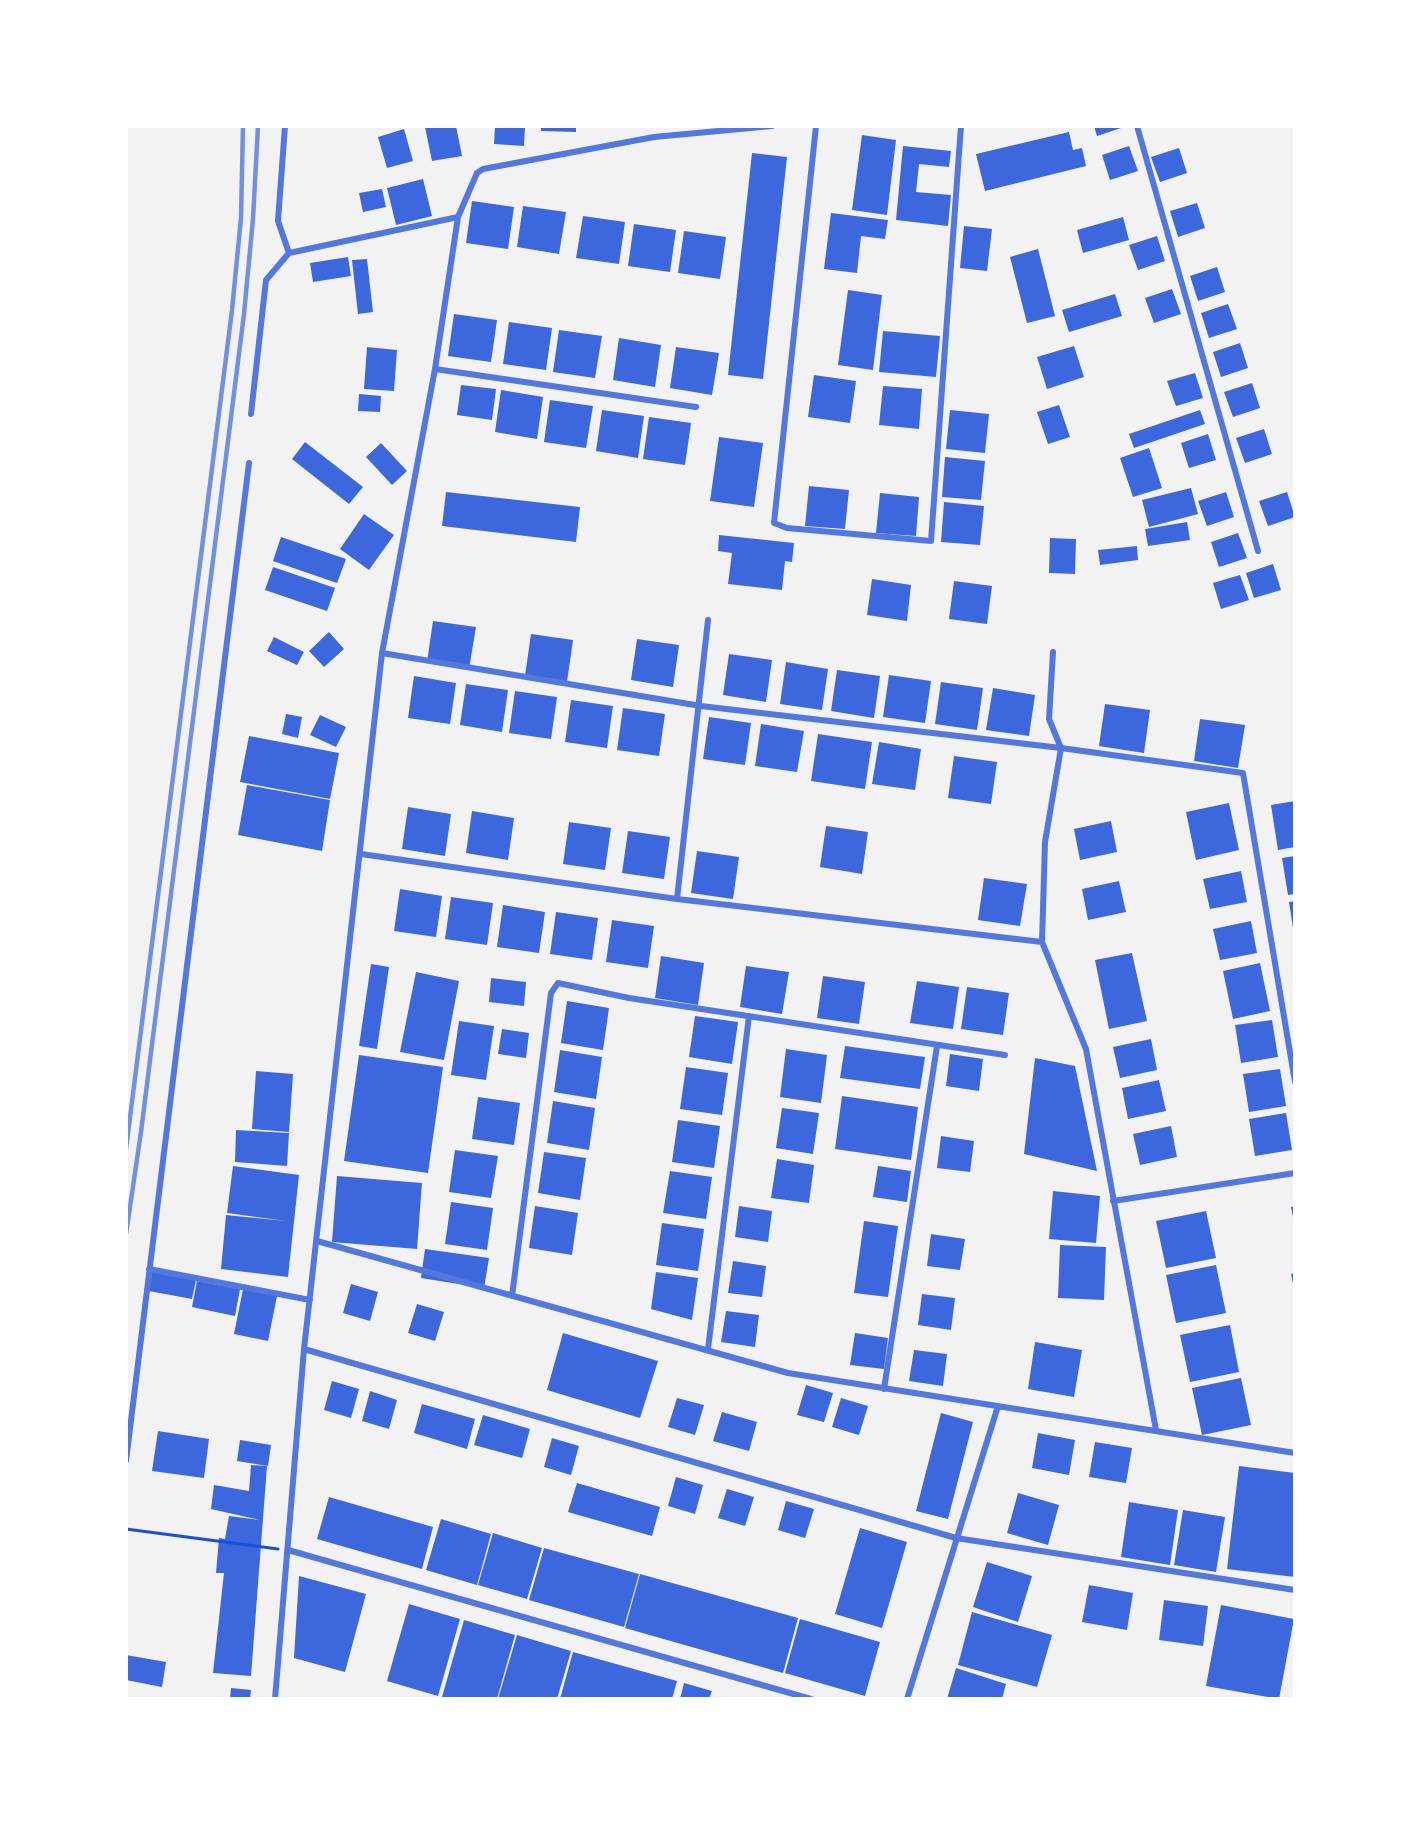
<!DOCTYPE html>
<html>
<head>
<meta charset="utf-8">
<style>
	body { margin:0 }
	#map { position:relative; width:1421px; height:1825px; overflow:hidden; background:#f2f2f2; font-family:Roboto,sans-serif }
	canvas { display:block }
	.frame { position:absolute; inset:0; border:128px solid #fff; pointer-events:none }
</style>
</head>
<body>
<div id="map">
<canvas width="1421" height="1825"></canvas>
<div class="frame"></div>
</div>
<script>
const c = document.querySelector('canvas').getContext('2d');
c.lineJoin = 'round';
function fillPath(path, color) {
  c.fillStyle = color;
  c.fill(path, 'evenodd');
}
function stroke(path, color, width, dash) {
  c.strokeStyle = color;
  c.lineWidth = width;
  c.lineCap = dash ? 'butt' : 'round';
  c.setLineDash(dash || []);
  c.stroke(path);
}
const building = new Path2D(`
	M456,126L462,156L432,161L425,127Z
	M495,126H525L524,146L494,144Z
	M541,126H576V132L541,131Z
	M1094,126H1127L1097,136Z
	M404,129L413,161L387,168L378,137Z
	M1069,132L1073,150L1082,148L1086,166L985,191L976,154Z
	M862,135L896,140L887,215L852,210Z
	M903,146L951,151L949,167L919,164L916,192L951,195L948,226L896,220Z
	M1129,146L1138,171L1110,180L1102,155Z
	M1179,148L1187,173L1160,182L1151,157Z
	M752,153L787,157L763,379L728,375Z
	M423,179L432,216L396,225L387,188Z
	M382,189L386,207L363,212L359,193Z
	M472,201L514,207L508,249L466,243Z
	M1197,203L1205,228L1178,237L1170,211Z
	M523,206L566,212L559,254L517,247Z
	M831,213L888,220L885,239L861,236L857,273L824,269Z
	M583,216L625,222L619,264L576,258Z
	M1123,217L1129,240L1083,253L1077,230Z
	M634,224L676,230L670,272L628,266Z
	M964,226L992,229L987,271L960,268Z
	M684,231L726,237L720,279L678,273Z
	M1157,236L1165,261L1138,270L1129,245Z
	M1038,249L1055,316L1027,323L1010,257Z
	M348,257L351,276L313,282L310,263Z
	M367,259L373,312L358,314L352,260Z
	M1217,267L1225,292L1198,301L1190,276Z
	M1172,289L1181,314L1154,323L1145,298Z
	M848,290L882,295L873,370L838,365Z
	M1115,294L1122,316L1069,332L1062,310Z
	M1228,304L1237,329L1209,338L1201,313Z
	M454,314L497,320L491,362L448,356Z
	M509,322L552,328L546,370L503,364Z
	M559,330L602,336L595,378L553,372Z
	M883,331L940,336L936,377L879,372Z
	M619,338L661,345L655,387L613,380Z
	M1240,343L1248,368L1221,377L1213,352Z
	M1074,346L1084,377L1047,389L1037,357Z
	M367,347L397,350L394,391L364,389Z
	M676,347L719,353L712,395L670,388Z
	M1195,373L1203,398L1176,406L1167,381Z
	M814,375L856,381L850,423L808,417Z
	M1252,383L1260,408L1233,417L1224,392Z
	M461,385L496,389L492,420L457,415Z
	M883,386L922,389L919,429L879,425Z
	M501,390L543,397L537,439L495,432Z
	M359,394L381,396L380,412L358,411Z
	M550,400L593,406L586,448L544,442Z
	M1059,405L1070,437L1048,444L1037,412Z
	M602,410L644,416L638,458L596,451Z
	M950,410L989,414L985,453L946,449Z
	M1200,410L1205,424L1134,448L1129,434Z
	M649,417L691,423L685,465L643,459Z
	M1264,429L1272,454L1245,463L1236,438Z
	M1208,434L1216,460L1189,468L1181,443Z
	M719,437L763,443L754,507L710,501Z
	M305,442L363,487L349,504L292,459Z
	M381,443L407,471L392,485L366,457Z
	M1149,448L1162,488L1133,497L1120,458Z
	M945,457L985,461L981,500L942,497Z
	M809,486L849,490L845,529L805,526Z
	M1191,488L1198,514L1149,527L1142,500Z
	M446,492L580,507L576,542L442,526Z
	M1226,492L1234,517L1207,526L1198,501Z
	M1287,492L1295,517L1268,526L1259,501Z
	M880,493L919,497L916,536L876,533Z
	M944,502L984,506L980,545L941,542Z
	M364,514L394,535L369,570L340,549Z
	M1187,522L1190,540L1148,546L1145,529Z
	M1238,533L1247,558L1219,567L1211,542Z
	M719,535L794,543L792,562L785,561L782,590L728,584L732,553L718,551Z
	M281,537L346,559L337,583L273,561Z
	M1050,538L1076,539L1075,574L1049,573Z
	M1137,546L1138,560L1100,565L1098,550Z
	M1273,564L1281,590L1254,598L1246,573Z
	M273,567L335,588L327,611L265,590Z
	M1240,575L1249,600L1221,609L1213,583Z
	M872,579L911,585L907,621L867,615Z
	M954,581L992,586L987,624L949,619Z
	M433,621L476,627L469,669L427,662Z
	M329,632L344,649L324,667L309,651Z
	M531,634L573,640L567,682L525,676Z
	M274,637L304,652L297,665L267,651Z
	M637,639L679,645L673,687L631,680Z
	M729,654L772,660L766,702L723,695Z
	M786,662L828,669L822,710L780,704Z
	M837,670L880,676L874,718L831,711Z
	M889,675L931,681L925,723L883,717Z
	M414,676L456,683L450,724L408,718Z
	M941,682L983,688L977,730L935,724Z
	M466,684L508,690L502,732L460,725Z
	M993,688L1035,695L1029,736L986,730Z
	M515,691L557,697L551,739L509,733Z
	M571,700L613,706L607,748L565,742Z
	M1105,704L1150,710L1144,753L1099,746Z
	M623,708L665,714L659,756L617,750Z
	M286,714L302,717L298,738L282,734Z
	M320,715L346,727L336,747L310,735Z
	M709,717L751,723L745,765L703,759Z
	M1200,719L1245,725L1238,768L1194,761Z
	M761,724L804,731L797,772L755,766Z
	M818,734L872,742L865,789L811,781Z
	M249,736L339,753L330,799L240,782Z
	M879,742L921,749L915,790L872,784Z
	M954,756L997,762L991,804L948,798Z
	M247,785L330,800L322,851L238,835Z
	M1295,801V847L1278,850L1271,805Z
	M1229,803L1239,850L1196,860L1186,812Z
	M408,807L451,814L445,856L402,849Z
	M472,811L514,818L508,860L466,853Z
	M1111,821L1117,852L1080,860L1074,829Z
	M569,822L611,828L605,870L563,864Z
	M826,826L868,832L862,874L820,867Z
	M628,831L670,837L664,879L622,873Z
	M697,851L739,857L733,899L691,893Z
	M1295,856V894L1288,895L1282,858Z
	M1241,871L1247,902L1210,909L1203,879Z
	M984,878L1027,884L1020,926L978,920Z
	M1119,881L1126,912L1088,920L1082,889Z
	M400,889L442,896L436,937L394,931Z
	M451,897L493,903L487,945L445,939Z
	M1295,901V935H1294L1289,902Z
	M503,905L545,912L539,953L497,947Z
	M556,912L598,918L592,960L550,954Z
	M612,920L654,926L648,968L606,962Z
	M1251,921L1257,953L1220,960L1213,929Z
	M1132,953L1147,1021L1109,1029L1095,960Z
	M661,956L704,963L698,1005L655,998Z
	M1260,963L1270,1011L1233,1019L1223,971Z
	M371,964L389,967L377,1049L359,1046Z
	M746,966L789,972L782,1014L740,1007Z
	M416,972L459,981L444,1060L400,1052Z
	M823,976L865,982L859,1024L817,1018Z
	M491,978L526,982L524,1006L489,1002Z
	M917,981L959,987L953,1029L910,1023Z
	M967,987L1009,993L1003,1035L961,1029Z
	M567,1001L609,1008L603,1050L561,1043Z
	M695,1016L738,1022L732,1064L689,1057Z
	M1272,1020L1278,1057L1241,1063L1235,1025Z
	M459,1021L494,1026L486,1080L451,1075Z
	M502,1029L529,1033L526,1058L498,1054Z
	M1151,1039L1157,1070L1120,1078L1113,1047Z
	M845,1046L925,1057L920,1089L840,1078Z
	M786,1049L827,1055L821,1103L780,1097Z
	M560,1050L602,1057L596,1099L554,1092Z
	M950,1054L983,1059L979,1091L946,1086Z
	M359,1055L443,1067L428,1173L344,1161Z
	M1035,1058L1075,1066L1097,1171L1024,1154Z
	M686,1067L728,1073L722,1115L680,1109Z
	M1280,1069L1286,1106L1249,1112L1243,1074Z
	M256,1071L293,1074L289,1132L252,1129Z
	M1159,1080L1166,1111L1128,1119L1122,1088Z
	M842,1096L918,1107L911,1160L835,1149Z
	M478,1097L520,1103L514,1145L472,1139Z
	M553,1101L595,1108L589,1150L547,1143Z
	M782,1108L819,1113L813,1154L776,1148Z
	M1286,1113L1292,1150L1255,1156L1249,1119Z
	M678,1120L720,1126L714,1168L672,1162Z
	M1171,1126L1177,1157L1140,1165L1133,1134Z
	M236,1130L289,1133L287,1166L235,1162Z
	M941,1136L974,1141L970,1172L937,1168Z
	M455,1150L498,1156L491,1198L449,1192Z
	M544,1152L586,1158L580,1200L538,1193Z
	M777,1159L814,1165L809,1203L771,1198Z
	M233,1166L299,1175L288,1277L221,1269L226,1215L286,1221L227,1213Z
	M878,1166L911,1171L907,1202L873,1197Z
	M670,1171L712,1177L706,1219L663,1213Z
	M337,1176L422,1183L417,1249L332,1242Z
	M1053,1191L1100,1196L1096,1243L1049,1239Z
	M451,1202L493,1208L487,1250L445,1244Z
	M535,1206L578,1213L572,1255L529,1248Z
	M739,1206L772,1211L768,1242L735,1237Z
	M1295,1206V1222H1294L1291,1207Z
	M1206,1211L1216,1258L1166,1268L1156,1221Z
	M864,1221L898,1226L888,1297L854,1293Z
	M662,1223L704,1229L698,1271L656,1265Z
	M931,1234L965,1239L960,1270L927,1266Z
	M1060,1245L1106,1247L1104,1300L1058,1298Z
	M425,1249L489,1258L484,1288L421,1278Z
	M733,1261L766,1266L762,1297L728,1293Z
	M1216,1265L1226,1313L1176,1323L1166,1275Z
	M152,1272L196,1280L192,1299L149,1291Z
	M656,1272L698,1278L692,1320L651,1309Z
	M1295,1273V1288H1294L1291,1274Z
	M197,1281L240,1289L235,1316L192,1307Z
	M351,1284L378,1292L370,1321L343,1313Z
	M243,1289L277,1296L268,1341L234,1334Z
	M922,1294L955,1298L951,1330L918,1325Z
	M417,1304L444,1312L435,1341L408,1333Z
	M726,1311L759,1315L755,1347L721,1342Z
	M1230,1325L1239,1372L1190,1382L1180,1335Z
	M563,1333L658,1361L640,1418L547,1390Z
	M855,1333L888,1338L884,1369L850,1365Z
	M1035,1342L1082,1350L1074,1397L1028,1389Z
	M914,1350L947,1354L943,1386L909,1381Z
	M1241,1378L1251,1425L1202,1435L1192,1388Z
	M332,1381L359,1389L351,1418L324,1410Z
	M806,1385L833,1393L824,1422L797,1415Z
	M370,1391L397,1400L389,1429L362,1421Z
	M677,1398L704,1405L695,1435L668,1427Z
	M841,1398L868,1406L859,1435L832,1427Z
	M422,1404L475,1419L467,1449L414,1433Z
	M722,1412L757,1422L749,1451L713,1441Z
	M941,1413L973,1422L948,1519L916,1511Z
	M483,1415L530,1429L522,1458L474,1445Z
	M158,1431L209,1439L204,1478L152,1471Z
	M1038,1433L1075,1440L1069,1475L1032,1468Z
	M552,1438L579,1446L571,1475L544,1467Z
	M240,1440L271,1445L268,1466L237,1461Z
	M1095,1442L1132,1448L1126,1483L1089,1477Z
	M251,1465L267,1466L251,1676L213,1673L224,1573H216L219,1538L225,1539L229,1516L260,1520L211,1509L214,1485L249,1491Z
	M1239,1466L1295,1473V1577L1227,1569Z
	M676,1477L703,1485L695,1514L668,1506Z
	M577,1483L660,1507L652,1536L568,1512Z
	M727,1489L754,1497L745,1526L718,1518Z
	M1018,1493L1059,1505L1048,1545L1007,1533Z
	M329,1497L433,1527L422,1569L317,1539Z
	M786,1501L814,1509L805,1538L778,1530Z
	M1129,1502L1178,1510L1170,1565L1121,1557Z
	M1183,1510L1225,1517L1216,1572L1174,1565Z
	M441,1519L491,1534L477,1585L426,1570Z
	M860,1528L907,1542L882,1628L835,1614Z
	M493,1533L542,1548L527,1599L478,1585Z
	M544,1548L639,1574L624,1627L529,1600Z
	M987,1562L1032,1576L1018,1622L973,1607Z
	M640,1574L798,1618L783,1673L625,1628Z
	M299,1576L366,1594L345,1672L294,1658Z
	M1089,1585L1133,1593L1127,1630L1082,1622Z
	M1164,1600L1208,1606L1203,1646L1159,1640Z
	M409,1604L460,1619L438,1696L387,1681Z
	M1221,1605L1294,1619L1279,1699L1206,1686Z
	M972,1612L1052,1635L1037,1687L958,1665Z
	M800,1619L880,1642L865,1696L785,1673Z
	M464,1620L515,1635L497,1699L442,1697Z
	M517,1635L571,1651L557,1699H498Z
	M573,1652L677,1681L672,1699H560Z
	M126,1655L166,1662L162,1687L126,1680Z
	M956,1668L1006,1684L1002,1699H947Z
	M684,1683L712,1691L709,1699H680Z
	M231,1688L251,1690L250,1699H230Z`);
const path = new Path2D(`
	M126,1529L278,1549`);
const minor = new Path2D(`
	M285,126L278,221L289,253
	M816,126L774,523L787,528L931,541L961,126
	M1137,126L1258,551
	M435,369L696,407
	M251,414L266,280L289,253L458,217
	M1053,652L1049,719L1061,748
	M382,653L701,706L1061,748L1243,773L1295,1082
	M1061,748L1045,842L1042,942L1086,1049L1156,1430
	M361,854L677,899L1042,942
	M677,899L708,620
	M1113,1201L1295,1173
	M317,1241L788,1373L1295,1453
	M149,1269L310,1300
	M512,1296L551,993L558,983L629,998L1005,1055
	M304,1349L956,1538L1295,1590
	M708,1349L749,1016
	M884,1389L937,1046
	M126,1461L249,463
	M288,1550L811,1699
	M275,1699L304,1349L382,653L435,369L458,217L477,173L483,169L654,137L772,126
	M907,1699L998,1406`);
const rail = new Path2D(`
	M126,1149L232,310L241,218L243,126
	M126,1234L141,1132L244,314L253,219L258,126`);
fillPath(building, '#3d67dc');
stroke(path, '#1d4ed8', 3);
stroke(minor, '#5277de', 6);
stroke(rail, '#7290e2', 4.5);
</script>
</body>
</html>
